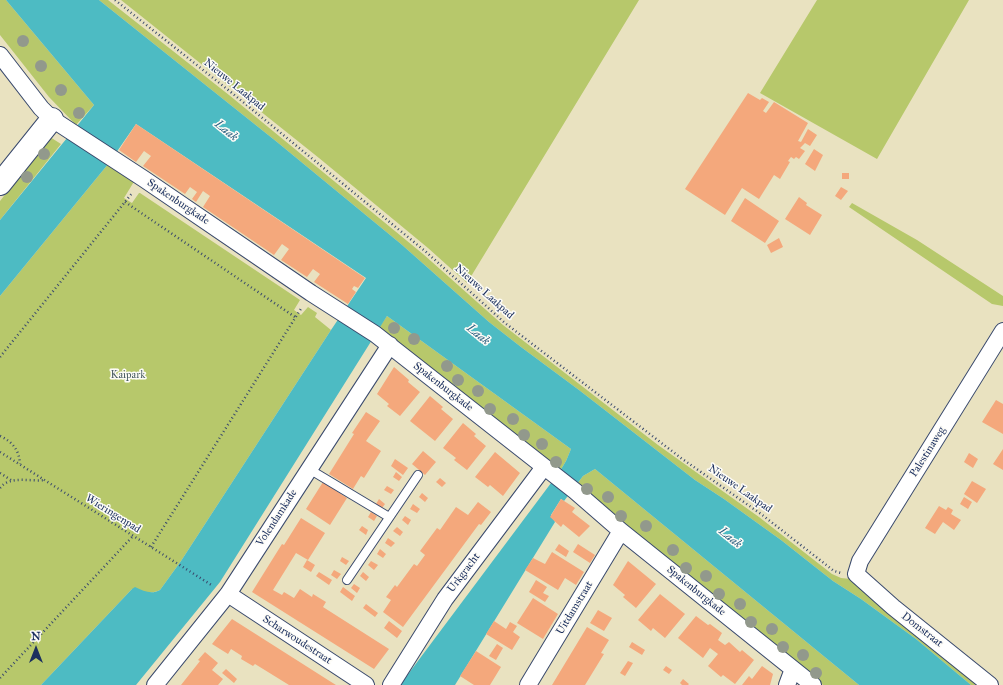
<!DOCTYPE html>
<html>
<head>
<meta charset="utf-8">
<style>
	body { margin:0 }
	#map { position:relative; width:1003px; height:685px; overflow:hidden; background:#e9e2c0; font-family:"IM FELL Great Primer",serif }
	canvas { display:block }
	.north { position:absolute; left:16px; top:629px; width:40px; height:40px; -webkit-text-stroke:3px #fdfcf7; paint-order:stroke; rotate:0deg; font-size:11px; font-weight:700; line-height:16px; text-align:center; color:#1b2f5e }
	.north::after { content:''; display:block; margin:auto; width:14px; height:18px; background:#1b2f5e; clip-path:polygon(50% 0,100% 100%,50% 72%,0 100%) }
</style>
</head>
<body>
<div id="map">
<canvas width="1003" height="685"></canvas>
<div class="north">N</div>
</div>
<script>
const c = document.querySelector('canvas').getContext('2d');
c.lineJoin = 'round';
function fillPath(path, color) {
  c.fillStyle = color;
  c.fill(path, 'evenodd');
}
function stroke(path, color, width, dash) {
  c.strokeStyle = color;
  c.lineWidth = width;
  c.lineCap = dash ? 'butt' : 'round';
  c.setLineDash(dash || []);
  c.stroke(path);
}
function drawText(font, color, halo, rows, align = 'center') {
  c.font = font + ' "IM FELL Great Primer",serif';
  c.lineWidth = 3;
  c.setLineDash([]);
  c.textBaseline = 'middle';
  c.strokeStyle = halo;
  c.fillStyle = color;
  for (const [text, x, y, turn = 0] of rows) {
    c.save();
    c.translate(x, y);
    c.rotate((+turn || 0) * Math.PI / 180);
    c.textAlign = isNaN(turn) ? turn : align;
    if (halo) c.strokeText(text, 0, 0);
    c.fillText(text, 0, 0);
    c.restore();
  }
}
const green = new Path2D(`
	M0,0H6L94,105L76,125L49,97L0,35Z
	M99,0H108L229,95L423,254L503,325L658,445L759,517L832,574L841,578L851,579L979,685H971L916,639L861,599L833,581L781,540L724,499L695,480L579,390L521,347L489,322L401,244L277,142Z
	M121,0H639L467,283L428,248L319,158Z
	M817,0H969L877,159L760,93Z
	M50,137L61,144L0,220V201Z
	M109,163L135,180L124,198L132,203L139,193H140L300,300L294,310L301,315L308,307L317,313L315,317L331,330L181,561L160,590C151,595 141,591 132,589L41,685H0V296Z
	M852,203L917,240L1003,296V306L992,304L849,207Z
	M387,316L571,449L566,461L560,471L416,356L378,329Z
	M595,469L859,685H823L576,485L583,476Z`);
const water = new Path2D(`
	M6,0H99L277,142L401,244L489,322L521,347L579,390L695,480L724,499L781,540L833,581L861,599L916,639L971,685H859L595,469L583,476L564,501L561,499L551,515L555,522L455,685H400L560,471L566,461L571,449L387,316L220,582L136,685H41L132,589L135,587C144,591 151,595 160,590L181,561L331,330L366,278L136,124L109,163L0,296V220L94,105Z`);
const building = new Path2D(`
	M748,93L760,100L762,98L769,102L763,111L766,113L774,102L808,123L798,141L801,142L808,129L817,135L810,146L805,143L800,148L805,151L799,159L796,157L794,159L791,157L788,161L790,162L780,179L774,175L759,199L742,188L725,215L685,189Z
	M136,124L365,278L358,288L354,286L352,289L356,292L348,304L314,282L320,274L313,269L307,277L281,260L289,249L282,244L274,255L203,207L210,196L203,191L196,202L192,199L197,192L190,187L185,194L143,166L151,156L144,151L136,162L119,150Z
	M814,149L823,155L815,171L805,164Z
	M842,173H849V179H842Z
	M841,187L848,191L841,200L835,196Z
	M799,197L807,203L806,205L822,215L810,235L785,219Z
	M745,198L779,221L765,243L731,221Z
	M779,238L783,247L771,253L767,245Z
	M394,367L409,380L408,382L420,392L400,416L387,406L389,404L377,394Z
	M430,396L443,407L441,409L453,419L435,441L410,421Z
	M996,400L1003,404V434L982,422Z
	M366,412L380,421L366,441L381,451L364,478L361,476L353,489L329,474L354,434L352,433Z
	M463,423L476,434L474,436L486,446L467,470L454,460L456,458L443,448Z
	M1003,449V470L993,464Z
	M423,451L436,462L425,475L412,464Z
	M495,452L520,473L503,496L490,485L488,487L475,477Z
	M969,453L978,459L973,468L964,462Z
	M395,459L408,468L403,475L391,466Z
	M396,472L402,477L399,481L393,477Z
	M440,478L446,483L442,487L436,482Z
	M972,481L986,489L977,503L964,494Z
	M323,482L347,498L330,525L306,509Z
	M387,486L394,490L391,494L384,490Z
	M422,493L428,498L425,502L419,497Z
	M964,497L972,502L968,509L960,504Z
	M379,499L385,504L382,508L376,504Z
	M561,499L575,508L572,512L590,526L579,537L563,524L561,527L550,517Z
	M478,502L491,512L481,525L479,524L403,627L383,612L391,600L386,597L395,585L397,587L414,564L417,566L425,555L420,551L437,528L440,530L456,507L468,515Z
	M413,504L420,509L417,513L410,509Z
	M939,506L946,510L948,507L953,510L951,514L961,520L954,530L943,522L935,534L925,528Z
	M371,512L377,516L374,521L368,517Z
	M405,516L411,520L408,525L402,520Z
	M301,518L325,533L308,560L296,553L273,590L282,595L284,592L294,598L300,589L312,597L313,594L326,602L323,607L389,649L374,669L252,592L282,544L284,545Z
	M362,526L368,530L366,535L359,530Z
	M397,527L403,532L400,536L393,531Z
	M388,538L395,543L391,547L385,543Z
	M559,544L569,551L566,557L555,550Z
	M578,544L595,555L590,563L573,552Z
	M380,549L386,554L383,558L377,554Z
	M552,552L584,572L576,585L565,578L558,590L525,570L533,558L545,564Z
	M342,557L349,561L346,565L340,561Z
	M307,560L315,565L311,572L303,567Z
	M371,561L378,565L374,570L368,565Z
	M628,561L656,584L636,608L623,597L625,595L613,585Z
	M334,570L341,574L337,579L331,575Z
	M319,572L332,580L329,585L316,576Z
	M363,572L369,577L366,581L360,576Z
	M536,580L547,587L543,593L549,596L545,602L529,592Z
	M354,584L360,588L357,593L351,588Z
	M343,587L355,596L352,601L340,592Z
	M660,594L685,614L665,638L653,628L651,631L638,620Z
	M533,598L558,614L543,639L517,623Z
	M366,604L378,613L375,617L363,608Z
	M598,610L612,618L604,631L590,623Z
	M696,616L708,625L710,624L722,633L718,640L725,645L729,642L740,652L742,650L754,660L735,684L723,675L721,677L708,666L718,654L710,648L703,658L678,638Z
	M232,619L328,680L336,685H289L255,664L253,666L241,659L242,656L231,649L228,654L212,644Z
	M389,621L402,631L397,638L384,628Z
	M494,621L506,629L510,622L517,626L513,632L520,637L512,650L486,634Z
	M587,627L609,640L601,653L604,654L585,685H552Z
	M632,642L645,650L642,655L629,647Z
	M497,644L503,648L496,660L489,656Z
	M476,651L501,667L490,685H474L460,676Z
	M205,652L218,663L212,670L223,679L218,685H181L200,661L198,660Z
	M628,661L633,663L625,676L620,673Z
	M666,666L672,670L669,674L663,670Z
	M762,666L773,674L770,685H742L749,676L752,679Z
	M226,669L237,679L234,683L222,673Z
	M683,679L689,684L688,685H682L680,683Z`);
const path = new Path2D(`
	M115,0L232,93L425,251L505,323L681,458L761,514L834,571L841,573
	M125,202L295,317
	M0,357L133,192
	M0,436C13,442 19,450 20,464
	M0,452L213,586
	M0,473L11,480
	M0,488C10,475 30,482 45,480
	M151,547L302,307
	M0,678L133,536`);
const lane = new Path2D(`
	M309,469L389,517
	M347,580L418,475`);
const street = new Path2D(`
	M0,55L41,108L52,119L144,179L311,293L375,334L575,491L621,531L813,685
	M228,594L366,685
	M155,685L228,594L390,345
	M391,685L445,599L544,467
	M528,685L621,531
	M787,685L793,669
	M990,685L893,607L856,574L860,561L1003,331`);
const secondary = new Path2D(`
	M0,184L52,119`);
const trees = [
	[23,41],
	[41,66],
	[61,90],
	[79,113],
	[44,154],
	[27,177],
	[394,328],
	[414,339],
	[447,366],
	[458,380],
	[478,391],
	[490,409],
	[513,419],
	[524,435],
	[542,444],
	[556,462],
	[587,489],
	[608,497],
	[621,516],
	[646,526],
	[673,550],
	[686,568],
	[706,576],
	[719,594],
	[740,604],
	[751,622],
	[772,629],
	[783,647],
	[803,655],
	[816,673]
];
const streetNames = [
	["Nieuwe Laakpad",234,85,39],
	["Spakenburgkade",178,202,34],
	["Nieuwe Laakpad",484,292,42],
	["Spakenburgkade",443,387,38],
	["Palestinaweg",928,452,-58],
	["Nieuwe Laakpad",740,489,35],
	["Wieringenpad",113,514,32],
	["Volendamkade",277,518,-57],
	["Urkgracht",464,573,-53],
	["Spakenburgkade",696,591,39],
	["Uitdamstraat",575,608,-59],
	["Domstraat",922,630,38],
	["Scharwoudestraat",297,640,33]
];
const parkNames = [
	["Kaipark",128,375]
];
const waterNames = [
	["Laak",226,131,39],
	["Laak",478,335,39],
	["Laak",730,538,39]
];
fillPath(green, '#b7c86b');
fillPath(water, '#4dbbc3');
fillPath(building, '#f4a87c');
stroke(lane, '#3a4a6d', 10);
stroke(street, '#3a4a6d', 18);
stroke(secondary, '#3a4a6d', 24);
stroke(path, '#3a4a6d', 2.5, [1, 3]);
stroke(lane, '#fff', 8);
stroke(street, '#fff', 16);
stroke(secondary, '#fff', 22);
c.fillStyle = '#92998c';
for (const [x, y] of trees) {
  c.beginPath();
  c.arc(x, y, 6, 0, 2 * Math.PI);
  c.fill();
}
drawText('11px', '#1b2f5e', '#fdfcf7', streetNames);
drawText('11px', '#4a5d62', '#fdfcf7', parkNames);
drawText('italic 12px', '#2c6081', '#fdfcf7', waterNames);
</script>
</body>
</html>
